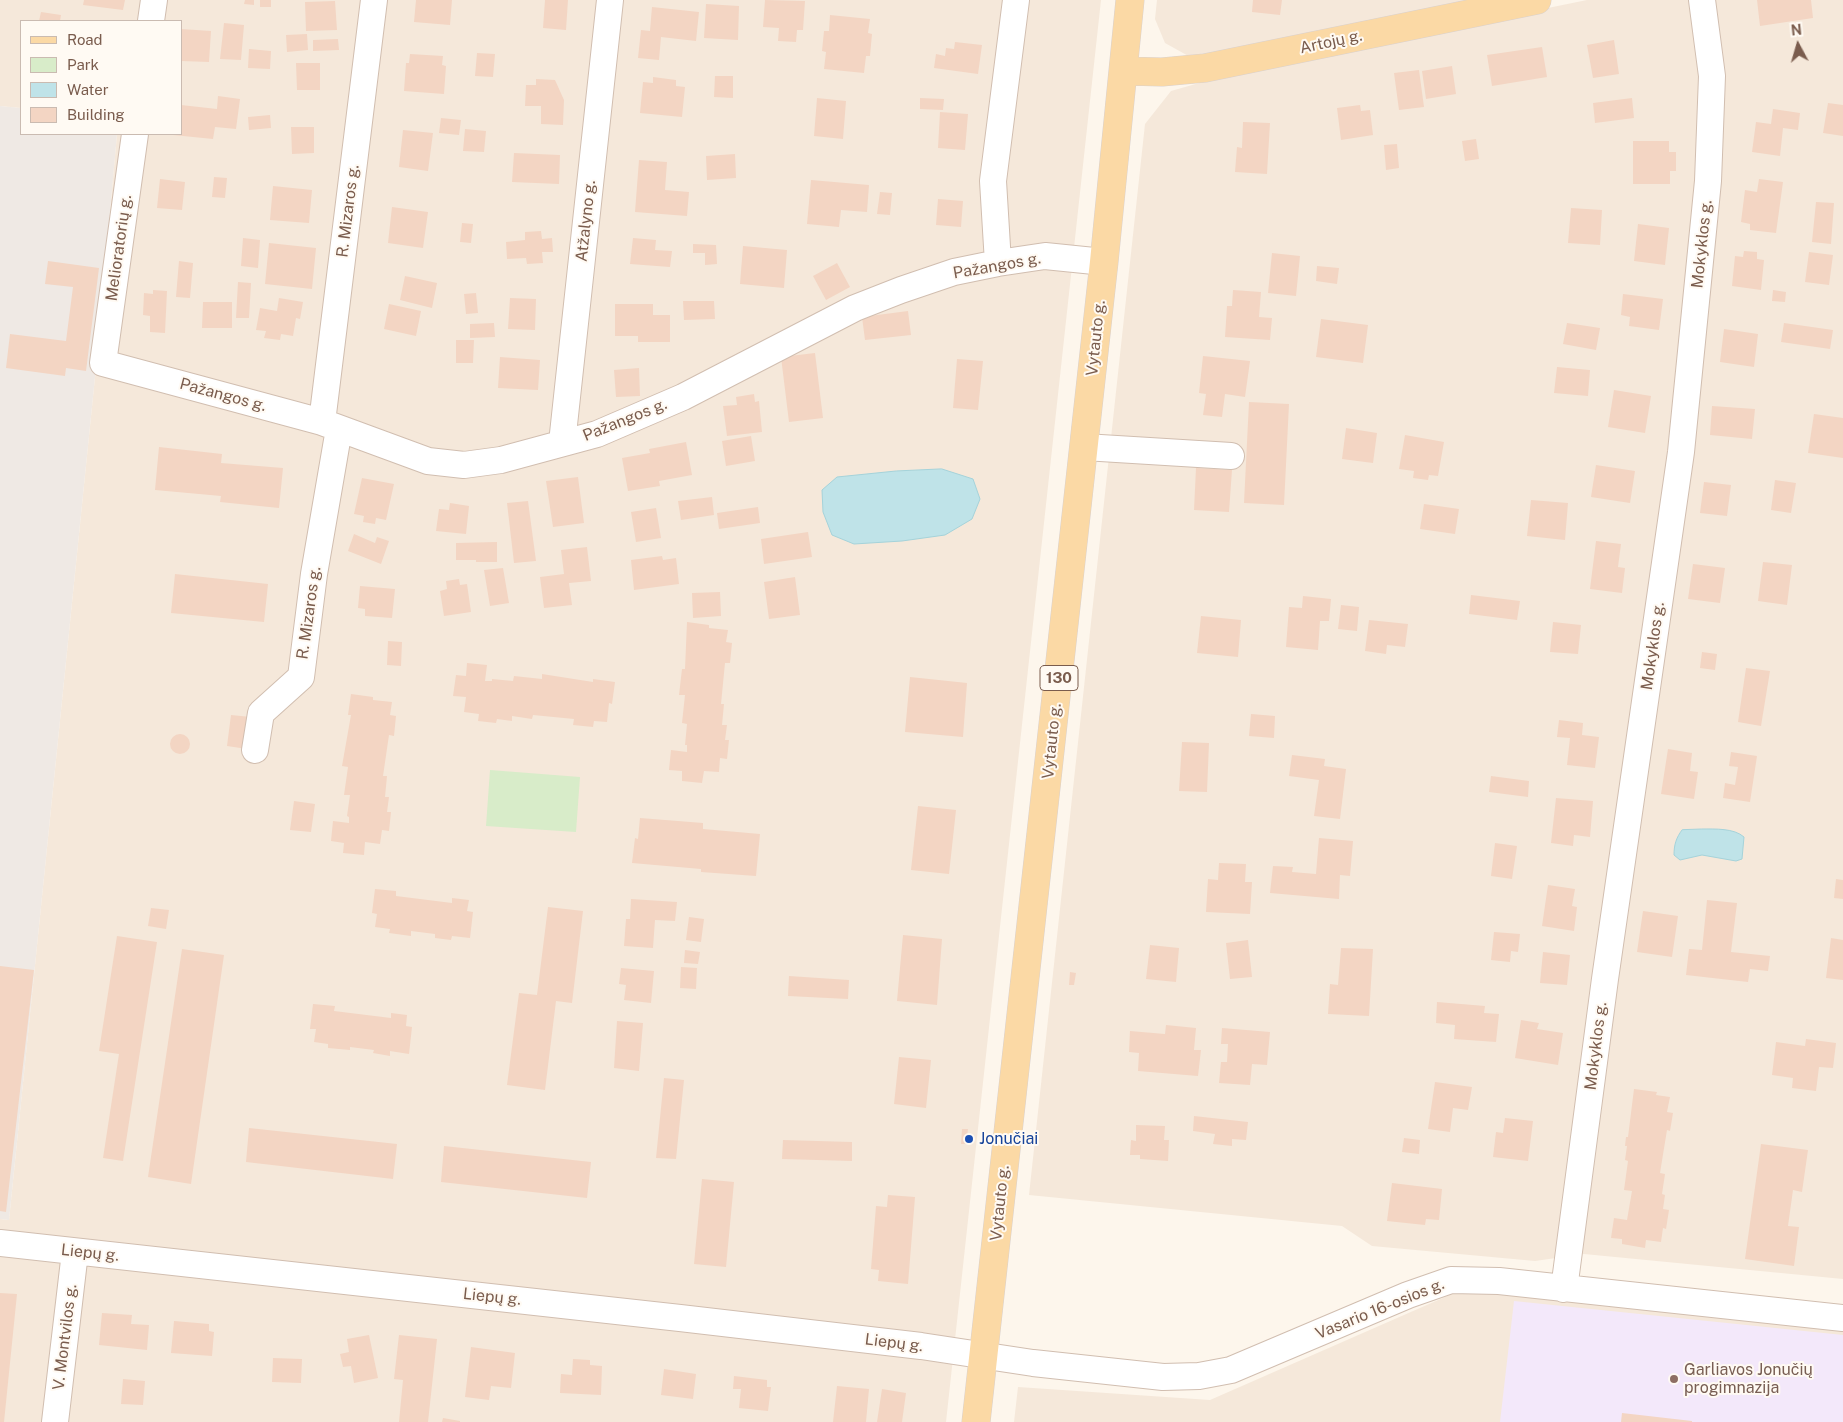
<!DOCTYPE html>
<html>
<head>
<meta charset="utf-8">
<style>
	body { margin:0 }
	#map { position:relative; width:1843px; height:1422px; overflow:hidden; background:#fdf6ec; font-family:"Public Sans",sans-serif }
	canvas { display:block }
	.legend { position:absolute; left:20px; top:20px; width:162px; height:115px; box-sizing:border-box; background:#fffaf3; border:1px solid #cabbb1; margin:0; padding:6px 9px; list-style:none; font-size:15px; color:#7a5c4d }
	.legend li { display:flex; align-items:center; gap:10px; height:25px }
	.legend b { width:25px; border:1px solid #cabbb1 }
	.north { position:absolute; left:1773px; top:20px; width:50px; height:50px; -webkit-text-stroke:4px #fffaf3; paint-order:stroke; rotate:354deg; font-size:14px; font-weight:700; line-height:20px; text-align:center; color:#7a5c4d }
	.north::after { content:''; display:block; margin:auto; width:18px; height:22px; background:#7a5c4d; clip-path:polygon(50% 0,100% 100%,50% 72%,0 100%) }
</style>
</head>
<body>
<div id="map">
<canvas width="1843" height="1422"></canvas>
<ul class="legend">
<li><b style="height:6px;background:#fbd9a5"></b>Road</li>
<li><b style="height:14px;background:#d8ecc9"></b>Park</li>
<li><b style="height:14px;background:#bfe3e8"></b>Water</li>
<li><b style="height:14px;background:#f3d5c3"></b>Building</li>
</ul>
<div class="north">N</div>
</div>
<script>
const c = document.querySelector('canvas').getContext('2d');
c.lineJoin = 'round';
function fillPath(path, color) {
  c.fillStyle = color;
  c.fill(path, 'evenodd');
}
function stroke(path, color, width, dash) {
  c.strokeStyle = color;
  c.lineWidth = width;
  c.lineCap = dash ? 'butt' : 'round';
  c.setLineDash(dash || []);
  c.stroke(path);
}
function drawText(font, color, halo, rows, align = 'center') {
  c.font = font + ' "Public Sans",sans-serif';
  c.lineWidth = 4;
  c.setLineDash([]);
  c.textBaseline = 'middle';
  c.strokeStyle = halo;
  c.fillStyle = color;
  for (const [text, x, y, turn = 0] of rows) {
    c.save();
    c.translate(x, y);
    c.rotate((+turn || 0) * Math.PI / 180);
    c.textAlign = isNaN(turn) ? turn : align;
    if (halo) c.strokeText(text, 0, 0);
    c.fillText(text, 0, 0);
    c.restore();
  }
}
const residential = new Path2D(`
	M0,0H1101L946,1422H0V1219L9,1220L95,377L117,134H181V21H21V108L0,106Z
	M1157,0H1482L1192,58L1165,43L1155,19Z
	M1587,0H1843V1279L1584,1254L1535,1261L1372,1246L1342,1226L1029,1195L1145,124L1171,91L1245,70Z
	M1477,1283L1843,1328V1422H1014L1018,1387L1210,1400Z`);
const industrial = new Path2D(`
	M0,106L21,108V134H117L95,377L9,1220L0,1219Z`);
const education = new Path2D(`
	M1514,1301L1843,1335V1422H1500Z`);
const green = new Path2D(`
	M490,770L580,777L576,832L486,826Z`);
const water = new Path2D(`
	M942,469L973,479L980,499L972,519L945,535L902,541L854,544L832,535L823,512L822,490L837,477L896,471Z
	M1702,829C1715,829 1734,828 1744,837L1742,859L1736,861L1702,855L1680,860L1674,855C1674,845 1676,838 1682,830Z`);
const building = new Path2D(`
	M84,0H125L123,10L83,5Z
	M245,0H254V5L244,4Z
	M260,0H271V7H260Z
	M416,0H452L450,25L414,22Z
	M545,0H568L566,30L543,28Z
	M765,0L805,1L803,30H797L796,42L778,41L779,28L763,27Z
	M1253,0H1282L1280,15L1252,12Z
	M1757,0H1811L1813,18L1760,26Z
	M335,1L337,30L306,31L305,2Z
	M706,4L739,6L738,40L704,38Z
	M652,7L699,12L696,41L661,37L659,60L638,58L641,30L650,31Z
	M41,12L61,15L60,21H39Z
	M830,15L870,19L868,33L872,34L870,56H866L864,73L824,69L826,52L822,51L824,31H829Z
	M224,23L244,25L241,60L220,59Z
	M181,29L211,31L209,62L181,61Z
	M307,34L308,50L287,52L286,35Z
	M338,39L339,50L313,51V40Z
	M1614,40L1619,74L1593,78L1587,45Z
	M955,42L982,45L978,74L934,68L936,54L945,56L946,48L954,49Z
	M1542,47L1547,77L1492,86L1487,55Z
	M249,49L271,51L270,69L248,68Z
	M477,53L495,54L493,77L475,76Z
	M410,54L443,56L442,65L446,66L444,94L404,91L406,63H409Z
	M296,63H320V90H297Z
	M1452,66L1456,94L1426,99L1422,71Z
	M1419,70L1424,107L1399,110L1394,73Z
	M715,76H733V98L714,97Z
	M653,77L676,80V86L685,87L682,117L640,113L643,82L653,83Z
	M536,79L555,80L564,100L563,125L541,124V106H525L526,85H536Z
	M218,96L240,99L236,129L215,127L213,139L173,135L181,134V105L217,109Z
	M817,98L846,101L843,139L814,136Z
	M920,98L944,99L943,110L920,109Z
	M1632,98L1634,118L1595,123L1593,103Z
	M1828,103L1843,105V136L1823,133Z
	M1360,105L1361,111L1370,110L1373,135L1341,140L1337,108Z
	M1773,109L1800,113L1798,130L1783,128L1780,156L1752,152L1756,122L1771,124Z
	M940,112L968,114L965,150L938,148Z
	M270,115L271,128L249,130L248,117Z
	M441,118L461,120L459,135L439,133Z
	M1243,122L1270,123L1267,174L1235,172L1237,147L1242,148Z
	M291,127H314V153L292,154Z
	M465,129L486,131L484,152L463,151Z
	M403,130L433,133L428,171L399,167Z
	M1476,139L1479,159L1465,161L1462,141Z
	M1633,141H1669V152H1676V171H1670V184H1633Z
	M1397,144L1399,168L1386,170L1384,145Z
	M514,153L560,155L559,184L512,182Z
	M735,154L736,178L707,180L706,156Z
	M639,160L667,162L665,190L689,192L687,216L635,212Z
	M214,177L227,178L225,198L212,197Z
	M160,179L185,182L182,210L157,208Z
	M1759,179L1783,182L1776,233L1750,230V224L1741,222L1745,190L1757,192Z
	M811,180L869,185L867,212L841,210L839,227L807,224Z
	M273,186L312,190L309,223L270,220Z
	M880,192L892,193L890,215L877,214Z
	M938,199L963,201L961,227L936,225Z
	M1816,202L1834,203L1831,244L1812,242Z
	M392,207L428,212L423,248L388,243Z
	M1571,208L1602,210L1600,245L1568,243Z
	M462,223L473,224L471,243L460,242Z
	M1638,224L1669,228L1665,265L1634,261Z
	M541,231L542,239L552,238L553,252H542L543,263L527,264L526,258L507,259L506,242L525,240V232Z
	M243,238L260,240L258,268L241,266Z
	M633,238L656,240L655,250L672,251L670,267L630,264Z
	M269,243L316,248L312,289L265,284Z
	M693,244L716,245L717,264L705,265V253H693Z
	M743,246L787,250L784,288L740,284Z
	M1744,251L1757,252V259L1764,260L1761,290L1732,286L1735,256L1743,257Z
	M1809,252L1833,255L1829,285L1805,282Z
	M1272,253L1300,256L1296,296L1268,293Z
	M48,261L99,268L86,371L66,368L65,376L6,368L10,334L66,341L73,287L45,284Z
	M179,261L193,263L190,298L176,297Z
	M837,263L850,287L826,300L813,276Z
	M1317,266L1339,268L1337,284L1316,281Z
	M405,276L437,283L432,308L400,300Z
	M238,282L251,283L249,318H236Z
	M153,290L167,291L165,333L150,332V316L143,315L144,293L153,294Z
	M1233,290L1261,292L1259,317L1272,318L1270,340L1225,337L1227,306H1232Z
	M1773,290L1786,292L1785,302L1772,301Z
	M476,293L478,313L466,314L464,294Z
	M1623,294L1663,299L1659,330L1629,326L1630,317L1621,315Z
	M279,298L303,302L300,319L296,318L293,336L281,334L280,340L264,338L266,331L256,330L260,308L277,311Z
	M510,298L536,299L535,330L508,329Z
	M683,301H714L715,319L684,320Z
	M203,302H232V328H202Z
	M389,304L421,311L416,336L384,329Z
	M615,304H653V315H670V342H638V336H615Z
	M908,311L911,335L865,340L862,317Z
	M1321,319L1368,325L1363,363L1316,357Z
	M494,323L495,337L470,338V324Z
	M1567,323L1600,328L1596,350L1563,344Z
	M1784,323L1833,330L1830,349L1781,342Z
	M1724,329L1758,334L1754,367L1720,362Z
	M456,340H474L473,363H456Z
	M815,353L823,418L789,422L781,357Z
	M1203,356L1250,361L1245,397L1225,394L1222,417L1203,415L1206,394L1199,393Z
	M500,357L540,360L538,390L498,388Z
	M957,359L983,361L978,410L953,408Z
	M1557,367L1590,370L1588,396L1554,393Z
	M639,368L640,396L616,397L614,370Z
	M1614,390L1651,396L1645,433L1608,427Z
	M754,394L755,402L759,401L762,432L727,436L723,406L737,405L736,397Z
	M1249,402L1289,404L1284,505L1244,503Z
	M1712,406L1755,409L1752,439L1710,435Z
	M1814,414L1843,418V458L1808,453Z
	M1346,428L1377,433L1373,463L1342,459Z
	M1405,435L1444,442L1438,476L1429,475L1428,480L1413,478L1414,471L1399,469Z
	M751,436L755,461L726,466L722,441Z
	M686,442L692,475L659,481L660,486L628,491L622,458L650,453L649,449Z
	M159,447L222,454L221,463L283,468L279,508L220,502L221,496L155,490Z
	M1596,465L1635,471L1630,503L1591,497Z
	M1196,468L1232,470L1229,512L1194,510Z
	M578,477L584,523L553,527L546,481Z
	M362,478L394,484L386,520L376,518L375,524L363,522L364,516L354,514Z
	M1775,480L1796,483L1791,513L1771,510Z
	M1704,482L1731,485L1727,516L1700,513Z
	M712,497L714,515L681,520L678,501Z
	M1531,500L1568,503L1565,540L1527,536Z
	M528,501L536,561L514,563L507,503Z
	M450,503L469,506L466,534L436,531L439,509L449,510Z
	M1424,504L1459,509L1455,534L1420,529Z
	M758,507L760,523L719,529L717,513Z
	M656,508L661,538L636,542L631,512Z
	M808,532L812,557L764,564L761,539Z
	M354,534L375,543L377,537L389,541L381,564L348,551Z
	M1596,541L1621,544L1618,567L1625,568L1622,593L1590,589Z
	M497,542V562H476V560H456V543Z
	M587,547L591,581L569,583L572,605L544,608L540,577L564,574L561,550Z
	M662,556L663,560L676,558L679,584L634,590L631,560Z
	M1763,562L1792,565L1787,605L1758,601Z
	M1693,564L1725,568L1720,603L1688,599Z
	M503,568L509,603L490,606L484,570Z
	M175,574L268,584L264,622L171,613Z
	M795,577L800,615L769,619L764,582Z
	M459,579L460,585L467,584L471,612L444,616L440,591L447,589L446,581Z
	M360,586L395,589L392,618L365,616V609L358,608Z
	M720,592L721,616L693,618L692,593Z
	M1471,595L1520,601L1517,620L1469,614Z
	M1303,596L1331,599L1329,621H1320L1318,650L1286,647L1289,607L1302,608Z
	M1341,605L1359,607L1357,631L1338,629Z
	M1201,616L1241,620L1238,657L1197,653Z
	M1369,620L1408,624L1405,647L1387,645L1386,654L1365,651Z
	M687,622L709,625V628L728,630L726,642L732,643L730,663H725L721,704H724L722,725H727L725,740H729L727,759L720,758L719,772L704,771L702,783L682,781V771L669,770L671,750L687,752V745H685L687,724L682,723L685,695H679L682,669H685Z
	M1553,622L1581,625L1578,654L1550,652Z
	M388,641L402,642L401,666L387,665Z
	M1702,652L1717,654L1715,670L1700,668Z
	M467,663L487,665L485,681H492V679L513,681L514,676L542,679V674L593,682V679L615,682L612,704L609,703L607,722L594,721L593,727L573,725L574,719L533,715L532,719L512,716V721L497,719L496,723L478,721L479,714L464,712L466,697L453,696L456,675L466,676Z
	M1746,668L1770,671L1761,726L1738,722Z
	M910,677L967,683L963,737L905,732Z
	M351,694L373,697V700L392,702L390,715L396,716L394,736L389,735L383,776H387L385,797H389L387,812H391L389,831L382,830L380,844L365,842L364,855L343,853L344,843L331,841L333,821L349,823V817L347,816L350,795H344L348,767L342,766L351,715H348Z
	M1251,714L1275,716L1274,738L1249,736Z
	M231,715L251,717L247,749L227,746Z
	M1559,720L1583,723L1582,735L1599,737L1595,768L1567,765L1570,738L1557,737Z
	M170 744a10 10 0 1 1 20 0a10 10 0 1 1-20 0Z
	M1182,742L1209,743L1207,792L1179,791Z
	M1668,749L1692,753L1690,771L1698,772L1694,799L1661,794Z
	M1731,752L1757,756L1750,802L1723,798L1725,783L1735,785L1738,767L1729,766Z
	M1292,755L1325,759L1324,766L1346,769L1340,819L1314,816L1319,780L1289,776Z
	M1491,776L1529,781L1528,797L1489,792Z
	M1556,798L1593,801L1590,837L1574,835L1573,846L1551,843Z
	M294,801L315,804L311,832L290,830Z
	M918,806L956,810L949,874L911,870Z
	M640,818L703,823V829L760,834L756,876L701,872V869L632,863L635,838L638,839Z
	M1319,838L1353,841L1350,876L1340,875L1339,899L1270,893L1273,866L1293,867L1292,872L1316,874Z
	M1495,843L1517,846L1512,879L1491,876Z
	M1219,863L1246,864L1245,882H1252L1250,914L1206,912L1208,879L1218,880Z
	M1836,879L1843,880V899L1834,898Z
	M1548,885L1575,889L1572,906L1577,907L1574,931L1542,926Z
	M375,889L396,891V896L452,903V898L469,900L467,911L473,912L470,938L452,936L451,940L435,938V934L411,931V936L389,933L390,929L375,927L377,914L372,913Z
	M631,899L677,902L675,921L655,920L653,948L624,946L626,919H630Z
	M1707,900L1737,903L1731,952L1770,956L1768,971L1750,969L1748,982L1686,975L1689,949L1702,950Z
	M548,907L583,911L572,1003L556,1001L545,1090L507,1085L519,993L537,995Z
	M151,908L169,910L166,929L148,926Z
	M1643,911L1678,916L1672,957L1637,952Z
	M689,917L704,919L701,942L686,940Z
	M1494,932L1520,934L1518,952L1511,951L1510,962L1491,960Z
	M903,935L942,939L937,1005L897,1001Z
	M117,936L157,942L123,1161L103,1158L119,1054L99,1051Z
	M1831,938L1843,940V980L1826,978Z
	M1248,940L1252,977L1230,979L1226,943Z
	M1150,945L1179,948L1176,982L1146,979Z
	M1341,948L1373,949L1369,1016L1328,1014L1330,984L1338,985Z
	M182,949L224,955L191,1184L148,1177Z
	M685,950L700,952L698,964L684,963Z
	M1543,952L1570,955L1567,985L1540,983Z
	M0,966L34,970L6,1212L0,1211Z
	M681,967L697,968L696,989L680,988Z
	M621,968L654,971L651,1003L624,1000L626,985L619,984Z
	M1070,972L1076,973L1074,985H1069Z
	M789,976L849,980L848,999L788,996Z
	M1437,1002L1485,1006L1484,1013L1499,1014L1496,1042L1454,1039L1455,1025L1436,1023Z
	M313,1004L335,1006L334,1011L391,1018V1013L407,1015L406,1026L412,1027L409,1054L390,1051V1056L373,1053L374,1050L350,1047V1050L328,1048V1044L314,1042L316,1029H310Z
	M1521,1020L1539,1023L1537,1029L1563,1033L1558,1065L1515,1058Z
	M617,1021L643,1023L639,1071L614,1068Z
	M1166,1025L1196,1028L1194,1050H1201L1198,1076L1138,1071L1139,1053L1129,1052L1130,1031L1165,1034Z
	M1222,1028L1270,1032L1267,1065L1252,1064L1250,1085L1219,1083L1221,1062H1227L1228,1044H1221Z
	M1806,1039L1836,1043L1833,1068L1819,1067L1816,1091L1792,1088L1793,1078L1772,1075L1776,1042L1805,1046Z
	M899,1057L931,1060L926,1108L894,1104Z
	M664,1078L684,1080L676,1159L656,1158Z
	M1435,1082L1472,1087L1468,1110L1453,1108L1450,1132L1428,1129Z
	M1634,1089L1657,1092L1656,1095L1670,1097L1667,1112L1673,1113L1670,1131L1667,1130L1660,1173L1665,1174L1662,1194L1665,1195L1663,1209L1669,1210L1666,1229L1663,1228L1661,1242L1646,1240L1645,1248L1622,1244V1239L1611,1238L1614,1218L1627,1220L1632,1191L1624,1190L1628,1161L1625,1160L1627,1146H1625L1626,1137H1628Z
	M1194,1116L1248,1122L1246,1140L1232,1139V1146L1213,1144L1215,1134L1193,1131Z
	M1505,1118L1533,1121L1528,1161L1493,1157L1496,1132L1503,1133Z
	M1136,1125L1165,1126L1164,1140H1169L1168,1161L1140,1159V1155H1130L1131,1140L1136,1141Z
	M249,1128L397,1144L393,1179L246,1162Z
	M962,1129H968L966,1144H961Z
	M1404,1138L1420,1140L1419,1154L1402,1152Z
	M783,1140L852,1142V1161L782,1159Z
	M1761,1144L1808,1150L1802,1192L1793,1190L1788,1226L1799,1227L1794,1266L1745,1259Z
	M444,1146L591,1162L587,1198L441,1182Z
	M702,1179L734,1182L726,1267L694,1264Z
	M1392,1183L1442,1189L1439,1220L1426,1219L1425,1225L1387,1221Z
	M888,1195L915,1197L908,1284L878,1281L879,1270L871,1269L876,1206L887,1207Z
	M0,1293L17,1294L4,1422H0Z
	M102,1313L132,1315L131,1324L149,1325L147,1350L99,1345Z
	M174,1321L209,1324V1331L214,1332L212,1356L171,1353Z
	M369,1335L378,1378L354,1383L351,1366L343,1367L340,1354L349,1352L347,1339Z
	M399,1335L437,1339L428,1422H399L403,1380L394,1379Z
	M471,1347L515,1353L511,1388L491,1386L489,1400L465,1397Z
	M273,1358L302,1359L301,1383L272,1382Z
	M573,1359L590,1360V1365L602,1366L601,1395L560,1393L561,1374L572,1375Z
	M664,1369L696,1374L693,1399L661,1395Z
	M734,1376L767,1380V1387H771L768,1411L739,1408L741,1389H733Z
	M123,1379L145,1381L143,1405L121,1404Z
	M837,1386L869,1389L866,1422H833Z
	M882,1389L906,1393L902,1422H877Z
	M1622,1413L1692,1421V1422H1621Z
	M443,1418L460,1421V1422H442Z`);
const minor = new Path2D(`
	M151,21L154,0
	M135,134L103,363L322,422L428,461L464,465L501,460L597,434L683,397L855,308L901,290L954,272L998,263L1045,256L1104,262
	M998,263L993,181L1016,0
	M322,422L374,0
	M562,443L610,0
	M1084,447L1231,456
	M255,750L261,713L301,677L314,574L339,429
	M0,1243L680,1318L921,1346L1033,1363L1163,1377L1199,1376L1231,1370L1408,1295L1451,1280L1499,1281L1843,1318
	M1564,1289L1605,979L1681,452L1708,181L1712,76L1702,0
	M55,1422L75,1252`);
const major = new Path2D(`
	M1124,71L1162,72L1205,68L1537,0
	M976,1422L1104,262L1130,0`);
const markers = [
	[969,1139,5,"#1a4fb4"],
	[1674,1379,5,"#8d6e63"]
];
const shields = [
	[1059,678,38]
];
const shieldNames = [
	["130",1059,678]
];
const streetNames = [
	["Artojų g.",1331,42,-12],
	["R. Mizaros g.",348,211,-83],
	["Atžalyno g.",586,221,-84],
	["Mokyklos g.",1702,244,-84],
	["Melioratorių g.",119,248,-82],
	["Pažangos g.",997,266,-10],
	["Vytauto g.",1096,338,-84],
	["Pažangos g.",223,395,15],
	["Pažangos g.",625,420,-22],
	["R. Mizaros g.",309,613,-82],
	["Mokyklos g.",1653,646,-82],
	["Vytauto g.",1052,741,-84],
	["Mokyklos g.",1596,1046,-83],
	["Vytauto g.",1000,1203,-84],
	["Liepų g.",90,1253,6],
	["Liepų g.",492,1297,6],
	["Vasario 16-osios g.",1380,1309,-22],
	["V. Montvilos g.",65,1337,-83],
	["Liepų g.",894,1343,7]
];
const transitNames = [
	["Jonučiai",979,1139]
];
const educationNames = [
	["Garliavos Jonučių",1684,1370],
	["progimnazija",1684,1388]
];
fillPath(residential, '#f5e8da');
fillPath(industrial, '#efe9e4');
fillPath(education, '#f3e8fa');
fillPath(green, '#d8ecc9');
fillPath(water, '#bfe3e8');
stroke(water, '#a5d3da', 1);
fillPath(building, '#f3d5c3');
stroke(minor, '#d1beb0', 28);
stroke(major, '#dad1cd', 29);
stroke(minor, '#fff', 26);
stroke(major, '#fbd9a5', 28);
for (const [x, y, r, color] of markers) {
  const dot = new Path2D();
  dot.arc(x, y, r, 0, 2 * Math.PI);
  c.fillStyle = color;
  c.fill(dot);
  stroke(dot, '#fffaf3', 2);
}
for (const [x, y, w] of shields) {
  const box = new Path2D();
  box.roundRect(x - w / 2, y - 12.5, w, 25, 4);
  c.fillStyle = '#fffaf3';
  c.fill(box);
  stroke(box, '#7a5c4d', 1);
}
drawText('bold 15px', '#7a5c4d', null, shieldNames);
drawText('16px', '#7a5c4d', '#fffaf3', streetNames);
drawText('16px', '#164399', '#fffaf3', transitNames, 'left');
drawText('16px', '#785e54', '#fffaf3', educationNames, 'left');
</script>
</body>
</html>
